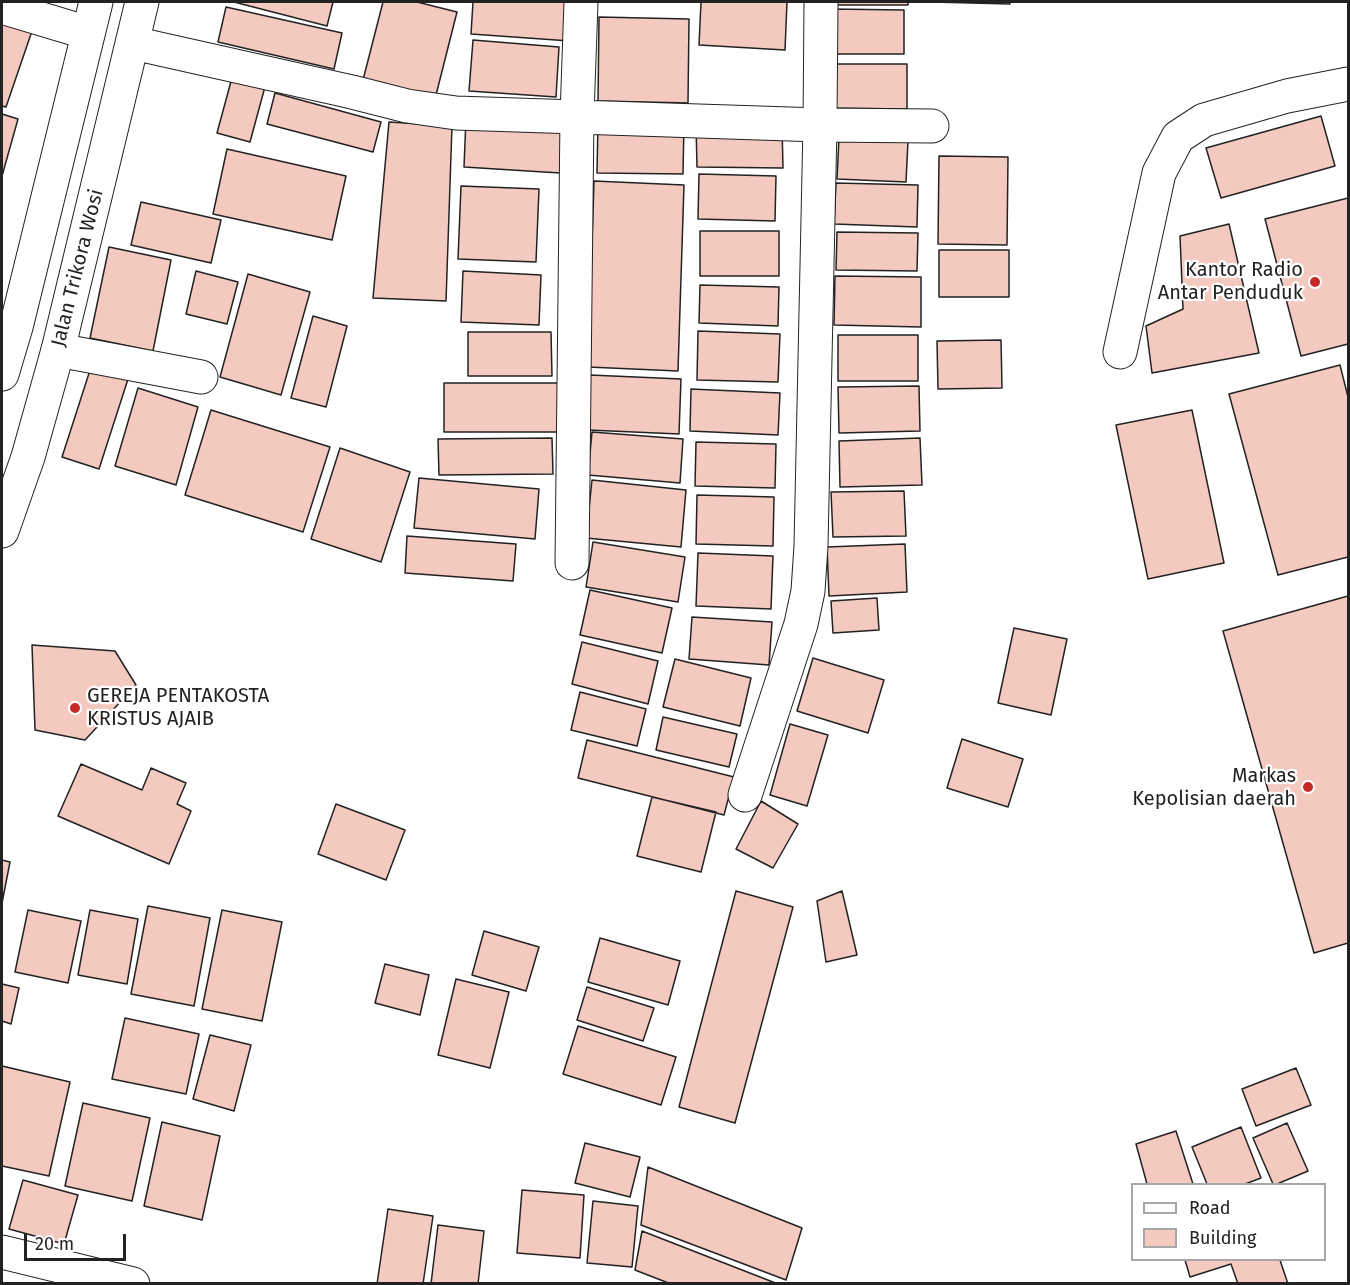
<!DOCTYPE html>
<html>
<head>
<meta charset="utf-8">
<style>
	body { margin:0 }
	#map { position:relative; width:1350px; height:1285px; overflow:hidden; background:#fff; font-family:"Fira Sans",sans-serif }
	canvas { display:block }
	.frame { position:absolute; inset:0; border:3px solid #222; pointer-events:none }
	.legend { position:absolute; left:1131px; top:1183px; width:195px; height:78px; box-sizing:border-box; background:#fff; border:2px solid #a7a7a7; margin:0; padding:8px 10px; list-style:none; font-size:18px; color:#222 }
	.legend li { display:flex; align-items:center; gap:12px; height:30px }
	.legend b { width:30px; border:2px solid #a7a7a7 }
	.scale { position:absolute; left:24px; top:1234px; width:102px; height:27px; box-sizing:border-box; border:3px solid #222; border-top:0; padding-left:8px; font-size:18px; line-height:21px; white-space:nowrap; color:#222; -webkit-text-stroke:4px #fff; paint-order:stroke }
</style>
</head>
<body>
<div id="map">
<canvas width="1350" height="1285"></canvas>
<div class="frame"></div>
<ul class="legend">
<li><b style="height:8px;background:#fff"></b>Road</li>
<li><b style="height:16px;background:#f3c9c0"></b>Building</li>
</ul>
<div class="scale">20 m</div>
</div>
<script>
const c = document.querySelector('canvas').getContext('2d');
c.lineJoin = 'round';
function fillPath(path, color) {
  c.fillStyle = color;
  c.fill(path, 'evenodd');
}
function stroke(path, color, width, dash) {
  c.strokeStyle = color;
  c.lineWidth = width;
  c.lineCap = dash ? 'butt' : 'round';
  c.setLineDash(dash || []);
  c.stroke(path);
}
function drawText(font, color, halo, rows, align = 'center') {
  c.font = font + ' "Fira Sans",sans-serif';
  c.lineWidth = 4.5;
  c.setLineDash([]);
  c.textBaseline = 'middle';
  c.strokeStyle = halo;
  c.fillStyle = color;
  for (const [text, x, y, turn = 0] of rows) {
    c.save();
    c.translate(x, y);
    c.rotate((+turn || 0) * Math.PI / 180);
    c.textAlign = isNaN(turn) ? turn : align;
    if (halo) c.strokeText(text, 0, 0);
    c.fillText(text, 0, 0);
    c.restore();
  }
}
const building = new Path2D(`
	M234,2H333L327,26Z
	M383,2H417L457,12L435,99L363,80Z
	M473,2H573L570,41L471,34Z
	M701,2H787L785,50L699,45Z
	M829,2H908V5H829Z
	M932,2H1010V4Z
	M226,7L342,33L334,69L218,42Z
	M830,9L904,10V54H829Z
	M599,17L689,19L688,103L598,101Z
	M2,21L32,31L6,107L2,106Z
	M473,40L559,47L556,97L469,91Z
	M830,64H907V109L830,108Z
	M233,74L266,83L250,142L217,133Z
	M275,93L381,122L373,152L267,124Z
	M2,114L18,119L2,176Z
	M1321,116L1335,166L1221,198L1206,148Z
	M466,118L562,123L560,173L464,167Z
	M389,122L452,126L446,301L373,298Z
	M598,122L684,123L683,174L597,173Z
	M696,125L782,126L783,168L697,167Z
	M839,138L908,141L906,182L837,179Z
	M227,149L346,176L332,240L213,214Z
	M939,156L1008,157L1007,245L938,244Z
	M699,174L776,176L775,221L698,219Z
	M594,181L684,185L678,371L588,367Z
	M836,183L918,185L917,227L834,224Z
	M461,186L539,189L536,262L458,259Z
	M1348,198V344L1301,356L1265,219Z
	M141,202L221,220L211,263L131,245Z
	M1229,224L1259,353L1152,373L1146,326L1183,309L1180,236Z
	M700,231H779V276H700Z
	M837,232L918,233L917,271L836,270Z
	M109,247L171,260L153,351L90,338Z
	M939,250H1009V297H939Z
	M196,271L238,282L227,324L186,314Z
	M463,271L541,275L539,325L461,322Z
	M248,274L310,292L281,395L220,377Z
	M835,276L921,277V327L834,325Z
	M700,285L779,287L778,326L699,323Z
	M313,316L347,326L326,407L291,398Z
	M698,331L780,334L778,382L697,380Z
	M468,332H551L552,376H468Z
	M838,335H918V381H838Z
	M1001,340L1002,388L938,389L937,341Z
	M92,364L129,376L99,469L62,457Z
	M1340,365L1348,397V557L1278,575L1229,394Z
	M590,375L681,379L679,434L588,430Z
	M444,383H558V432H444Z
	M919,386L920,431L839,433L838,387Z
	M138,388L198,407L176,485L115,466Z
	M691,389L780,393L778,435L690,431Z
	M211,410L330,447L303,532L185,495Z
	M1192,410L1224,563L1148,579L1116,425Z
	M592,432L683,439L680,483L588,475Z
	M552,438L553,474L439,475L438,439Z
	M920,438L922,485L840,487L839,441Z
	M696,442L776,444L775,488L695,486Z
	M340,448L410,472L381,562L311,539Z
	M419,478L539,489L535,539L414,528Z
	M592,480L686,490L681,547L586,538Z
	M904,491L906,536L833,537L831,492Z
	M697,495L774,497L773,546L696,544Z
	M407,536L516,544L513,581L405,573Z
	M593,542L685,557L678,602L586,587Z
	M905,544L907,592L829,596L827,547Z
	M698,553L773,556L771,609L696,606Z
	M590,590L672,608L662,653L580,635Z
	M1348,596V943L1314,953L1223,631Z
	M877,598L879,630L833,633L831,601Z
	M692,617L772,622L769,665L689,659Z
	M1014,628L1067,639L1051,715L998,703Z
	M582,642L658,661L648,704L572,684Z
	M32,645L115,651L136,685L85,740L35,730Z
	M813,658L884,680L868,733L797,711Z
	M675,659L751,678L740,726L663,707Z
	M580,692L646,709L637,746L571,730Z
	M663,717L737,734L729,767L656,750Z
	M790,724L828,735L807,806L770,795Z
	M962,739L1023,759L1008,807L947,788Z
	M587,740L734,777L724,815L578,778Z
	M81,764L142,790L151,768L186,783L177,804L191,811L169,864L58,816Z
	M652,797L716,812L701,872L637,856Z
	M761,801L798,824L773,868L736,849Z
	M336,804L405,830L386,880L318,854Z
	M2,860L10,862L2,903Z
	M736,891L793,907L735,1123L679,1107Z
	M842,891L857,955L826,962L817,901Z
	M148,906L210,918L194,1006L131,994Z
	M28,910L81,921L68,983L15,972Z
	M90,910L138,919L127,984L78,975Z
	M222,910L282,922L262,1021L202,1009Z
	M484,931L539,947L526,991L472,975Z
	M600,938L680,961L668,1005L588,982Z
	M385,964L429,975L420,1015L375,1003Z
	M456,979L509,992L490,1068L438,1055Z
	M2,984L19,988L11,1024L2,1021Z
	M587,987L654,1008L643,1041L577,1020Z
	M125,1018L199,1034L186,1094L112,1079Z
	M578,1026L676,1057L661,1105L563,1074Z
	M210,1035L251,1045L234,1111L193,1099Z
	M2,1066L70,1082L49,1176L2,1166Z
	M1296,1068L1311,1105L1256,1126L1242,1089Z
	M83,1103L150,1118L132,1201L65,1186Z
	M162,1122L220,1136L202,1220L144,1206Z
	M1287,1123L1308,1171L1277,1184H1273L1253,1138Z
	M1241,1127L1261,1178L1245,1184H1207L1192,1147Z
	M1176,1131L1193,1184H1147L1136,1144Z
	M585,1143L640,1157L630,1197L575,1183Z
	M648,1167L802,1228L786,1280L641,1225Z
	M23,1180L78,1195L64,1244L9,1229Z
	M522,1190L584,1195L580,1258L517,1253Z
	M593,1201L638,1206L632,1267L587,1263Z
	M388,1209L433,1216L423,1284H377Z
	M438,1225L484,1231L478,1284H431Z
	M642,1231L778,1284H671L635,1270Z
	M1185,1260H1280L1288,1284H1238L1231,1264L1190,1277Z`);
const minor = new Path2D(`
	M2,7L88,33
	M133,43L352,92L407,106L456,113L820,125L932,126
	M58,350L201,377
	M1120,352L1159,173L1178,137L1204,120L1287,96L1348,84
	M572,563L577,116L581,2
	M745,795L801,624L808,591L811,546L820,125L821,2
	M2,1252L133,1284`);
const highway = new Path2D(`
	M2,374L16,327L96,2
	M2,531L28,457L58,350L142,2`);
const markers = [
	[1315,282,6,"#c62828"],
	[75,708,6,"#c62828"],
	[1308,787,6,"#c62828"]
];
const streetNames = [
	["Jalan Trikora Wosi",78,268,-76]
];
const poiNames = [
	["Kantor Radio",1303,270],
	["Antar Penduduk",1303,293],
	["GEREJA PENTAKOSTA",87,696,"left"],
	["KRISTUS AJAIB",87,719,"left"],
	["Markas",1296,776],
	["Kepolisian daerah",1296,799]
];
fillPath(building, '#f3c9c0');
stroke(building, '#222', 1.5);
stroke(minor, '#222', 35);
stroke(highway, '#222', 35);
stroke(minor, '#fff', 33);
stroke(highway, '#fff', 33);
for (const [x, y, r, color] of markers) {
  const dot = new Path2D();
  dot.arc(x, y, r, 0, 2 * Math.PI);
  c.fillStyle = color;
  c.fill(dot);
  stroke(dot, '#fff', 2);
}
drawText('20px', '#222', '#fff', streetNames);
drawText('20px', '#222', '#fff', poiNames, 'right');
</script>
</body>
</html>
